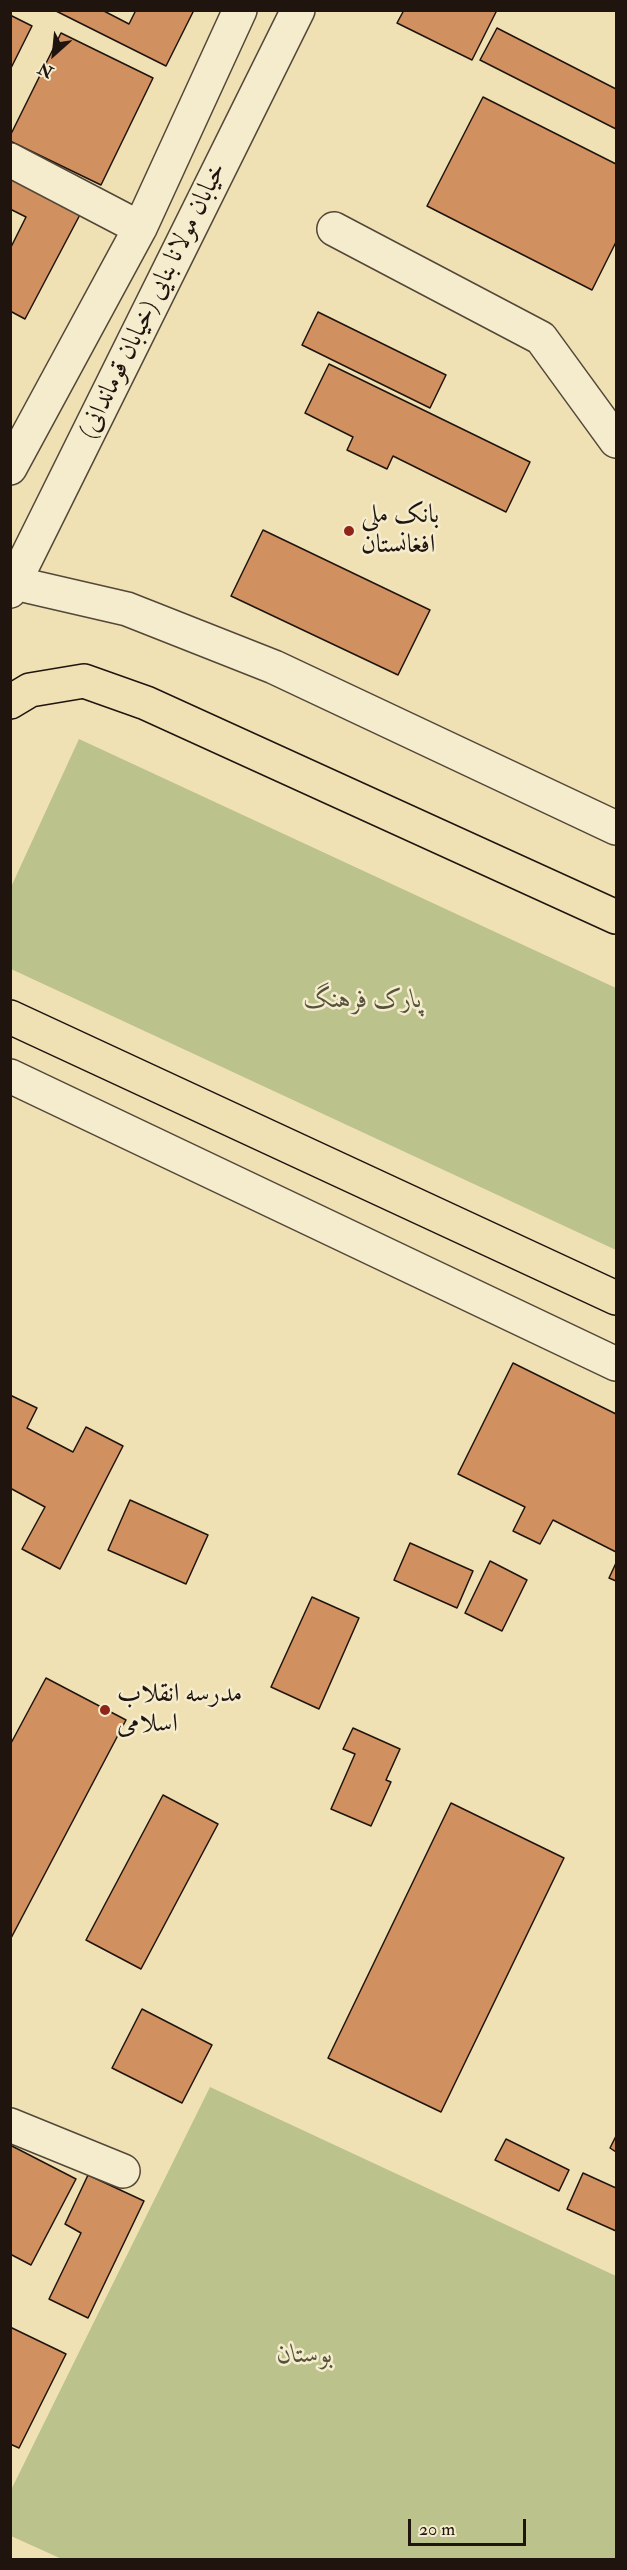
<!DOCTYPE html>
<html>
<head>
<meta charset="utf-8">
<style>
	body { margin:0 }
	#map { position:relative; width:627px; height:2570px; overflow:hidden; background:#efe1b4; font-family:"IM FELL Double Pica",serif }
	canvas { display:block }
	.frame { position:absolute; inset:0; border:12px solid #1f140e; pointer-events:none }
	.north { position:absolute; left:24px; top:24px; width:60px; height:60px; -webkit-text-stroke:4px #f5ecce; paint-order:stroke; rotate:207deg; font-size:16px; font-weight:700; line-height:24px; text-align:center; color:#1f140e }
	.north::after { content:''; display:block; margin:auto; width:21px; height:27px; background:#1f140e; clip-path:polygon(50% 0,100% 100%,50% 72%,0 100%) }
	.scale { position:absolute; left:408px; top:2519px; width:118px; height:27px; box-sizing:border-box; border:3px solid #1f140e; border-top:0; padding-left:8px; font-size:18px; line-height:21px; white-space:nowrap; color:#1f140e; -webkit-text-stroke:4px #f5ecce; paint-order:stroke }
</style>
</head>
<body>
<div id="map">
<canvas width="627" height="2570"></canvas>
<div class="frame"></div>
<div class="north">N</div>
<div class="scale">20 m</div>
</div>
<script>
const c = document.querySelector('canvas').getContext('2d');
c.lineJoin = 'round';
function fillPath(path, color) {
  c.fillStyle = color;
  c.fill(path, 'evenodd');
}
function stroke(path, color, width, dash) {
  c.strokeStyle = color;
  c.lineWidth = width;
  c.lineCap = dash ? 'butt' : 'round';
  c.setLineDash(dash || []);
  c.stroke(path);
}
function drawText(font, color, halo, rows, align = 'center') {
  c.font = font + ' "IM FELL Double Pica",Amiri,serif';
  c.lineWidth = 5;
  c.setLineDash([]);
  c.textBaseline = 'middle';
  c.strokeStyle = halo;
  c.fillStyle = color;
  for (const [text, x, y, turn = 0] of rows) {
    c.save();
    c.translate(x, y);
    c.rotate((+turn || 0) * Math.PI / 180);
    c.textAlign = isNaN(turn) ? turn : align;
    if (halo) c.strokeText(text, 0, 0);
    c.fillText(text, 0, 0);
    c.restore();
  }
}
const green = new Path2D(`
	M79,739L616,988V1250L11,969V887Z
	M210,2087L616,2276V2559L64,2560L11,2536V2490Z`);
const building = new Path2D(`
	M102,10L129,24L136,10H194L166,66L56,11Z
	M404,10H497L472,60L397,23Z
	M10,15L32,26L10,70Z
	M497,28L616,89V129L480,60Z
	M61,33L153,78L101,185L10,141V136Z
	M483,97L616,164V242L592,290L427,206Z
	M10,171L83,209L25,319L10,311V249L26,217L10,209Z
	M318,312L446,375L430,408L302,345Z
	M329,364L530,462L506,512L393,456L387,469L347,450L353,437L305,413Z
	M263,530L430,610L398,675L231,596Z
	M513,1363L616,1414V1552L553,1520L540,1544L513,1531L525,1507L458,1474Z
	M10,1395L37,1408L27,1428L73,1452L86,1427L123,1446L60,1569L22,1549L45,1507L10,1488Z
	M130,1500L208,1535L186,1584L108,1550Z
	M410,1543L473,1571L457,1608L394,1580Z
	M490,1561L527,1580L502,1631L465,1613Z
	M616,1563V1581L609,1578Z
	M312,1597L359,1618L319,1709L271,1687Z
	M46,1678L126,1720L10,1940V1745Z
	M353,1728L400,1749L386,1780L391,1782L371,1826L331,1809L355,1754L343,1749Z
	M163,1795L218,1824L141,1969L86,1940Z
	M451,1803L564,1858L441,2112L328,2058Z
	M142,2009L212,2045L182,2103L112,2068Z
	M616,2136V2152L610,2148Z
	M506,2139L569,2170L559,2191L495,2160Z
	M10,2145L76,2179L31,2265L10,2254Z
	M583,2173L616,2188V2231L567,2209Z
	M88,2175L144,2201L88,2318L49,2299L81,2233L65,2224Z
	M10,2327L66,2354L19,2448L10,2444Z`);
const minor = new Path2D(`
	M10,160L140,228
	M334,229L541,338L616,441
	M10,468L140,228L240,10
	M10,582L127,609L274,667L616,828
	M10,591L298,10
	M10,1076L616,1364
	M10,2125L123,2171`);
const highway = new Path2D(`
	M10,702L30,690L84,681L146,703L616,917
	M10,1017L616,1298`);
const markers = [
	[349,531,6,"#8f2418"],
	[105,1710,6,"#8f2418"]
];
const streetNames = [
	["خیابان مولانا بنایی (خیابان قوماندانی)",154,301,-64]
];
const poiNames = [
	["بانک ملی",361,516],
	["افغانستان",361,546],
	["مدرسه انقلاب",117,1695],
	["اسلامی",117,1725]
];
const parkNames = [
	["پارک فرهنگ",363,1001],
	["بوستان",305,2356]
];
fillPath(green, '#bbc28b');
fillPath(building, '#d09060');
stroke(building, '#1f140e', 1.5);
stroke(minor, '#534738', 36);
stroke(highway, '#1f140e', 36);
stroke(minor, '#f5ecce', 33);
stroke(highway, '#efe1b4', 33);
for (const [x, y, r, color] of markers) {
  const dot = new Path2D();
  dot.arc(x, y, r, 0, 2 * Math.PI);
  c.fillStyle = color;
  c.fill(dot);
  stroke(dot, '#f5ecce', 2);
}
drawText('26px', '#1f140e', '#f5ecce', streetNames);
drawText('26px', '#1f140e', '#f5ecce', poiNames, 'left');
drawText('italic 26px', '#56513a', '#f5ecce', parkNames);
</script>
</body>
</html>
